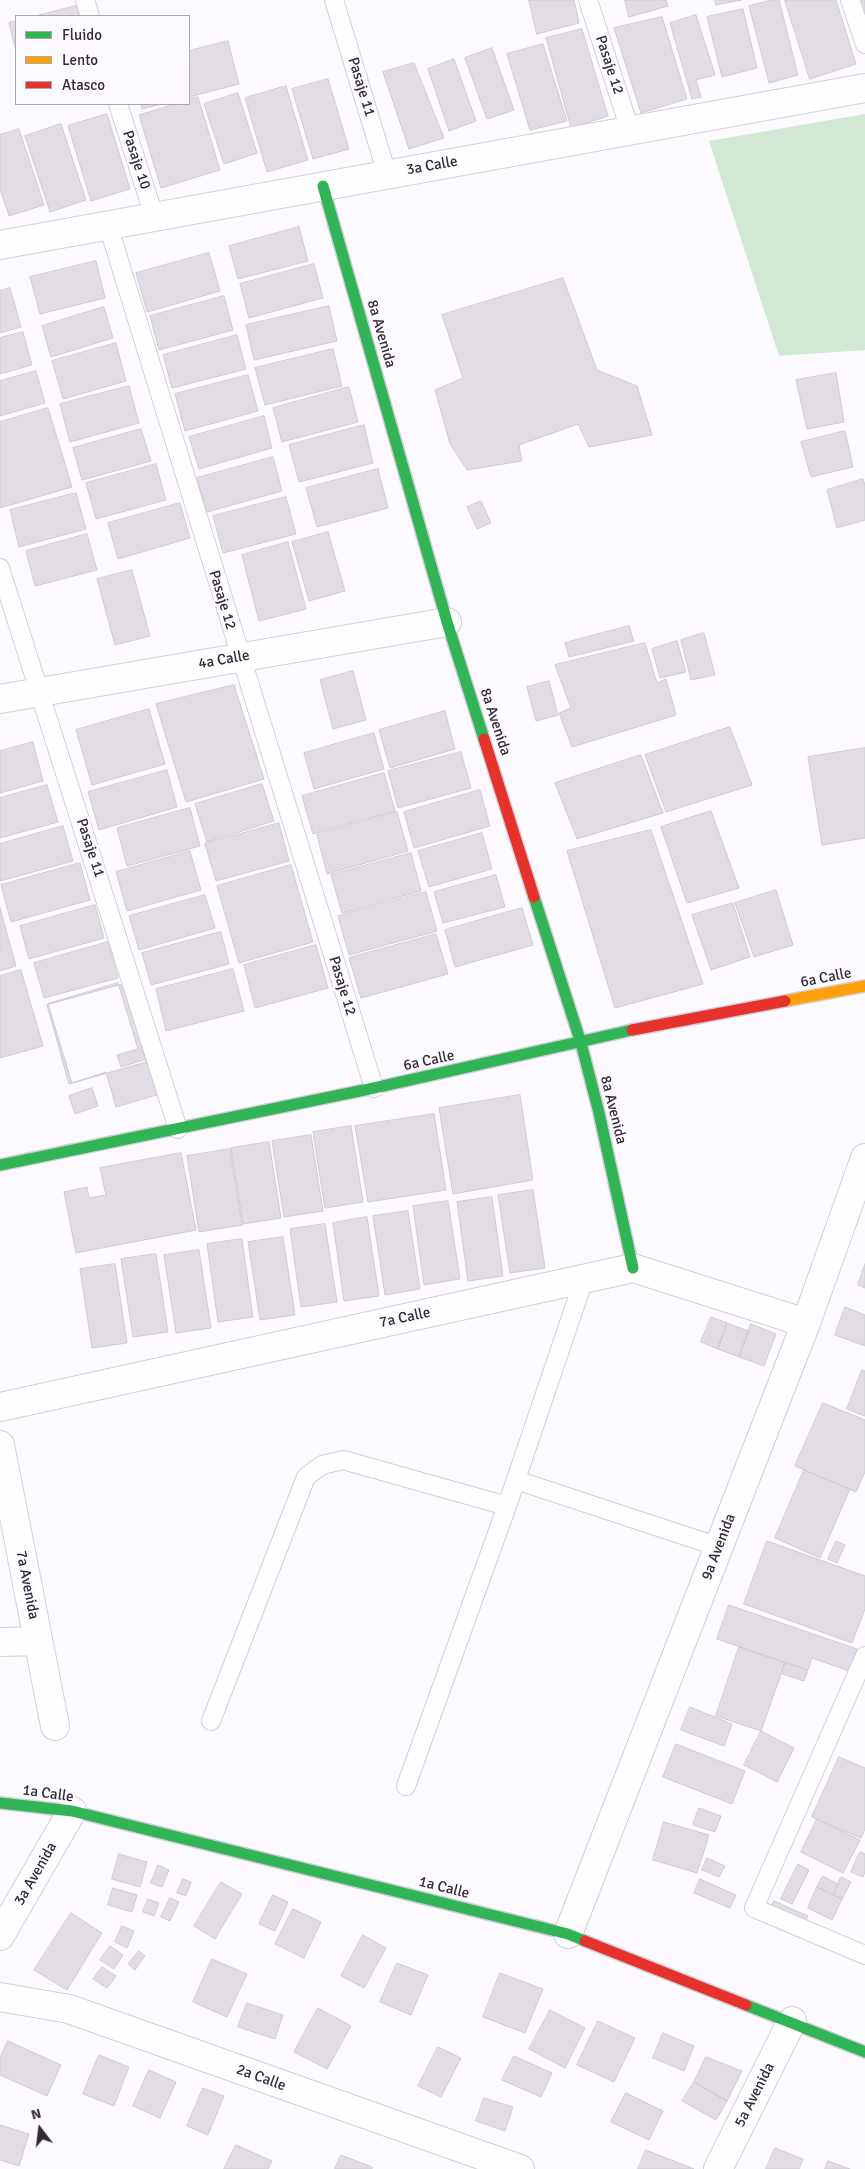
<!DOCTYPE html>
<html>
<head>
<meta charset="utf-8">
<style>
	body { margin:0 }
	#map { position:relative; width:865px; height:2169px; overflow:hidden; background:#fcfafe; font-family:Signika,sans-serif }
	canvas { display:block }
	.legend { position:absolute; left:15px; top:15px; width:175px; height:90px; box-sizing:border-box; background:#fcf9ff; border:1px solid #aba7af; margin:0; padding:6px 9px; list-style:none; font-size:15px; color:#312b36 }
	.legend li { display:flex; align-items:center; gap:10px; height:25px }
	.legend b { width:25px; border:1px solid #aba7af }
	.north { position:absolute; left:15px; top:2104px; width:50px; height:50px; -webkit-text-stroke:4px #fcf9ff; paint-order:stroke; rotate:345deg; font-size:14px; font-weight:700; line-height:20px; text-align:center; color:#312b36 }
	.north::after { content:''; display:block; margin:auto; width:18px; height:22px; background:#312b36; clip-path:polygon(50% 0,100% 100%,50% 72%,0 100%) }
</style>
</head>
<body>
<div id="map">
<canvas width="865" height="2169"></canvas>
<ul class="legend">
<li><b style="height:6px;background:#30b455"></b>Fluido</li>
<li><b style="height:6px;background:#ff9f0a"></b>Lento</li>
<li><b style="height:6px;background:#e5322d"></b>Atasco</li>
</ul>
<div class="north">N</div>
</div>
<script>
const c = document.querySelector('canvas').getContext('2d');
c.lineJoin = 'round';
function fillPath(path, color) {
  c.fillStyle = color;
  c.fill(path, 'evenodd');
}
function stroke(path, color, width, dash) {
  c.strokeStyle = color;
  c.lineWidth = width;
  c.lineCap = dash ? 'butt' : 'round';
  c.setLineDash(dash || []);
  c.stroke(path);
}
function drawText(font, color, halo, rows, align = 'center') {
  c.font = font + ' Signika,sans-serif';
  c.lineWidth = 5;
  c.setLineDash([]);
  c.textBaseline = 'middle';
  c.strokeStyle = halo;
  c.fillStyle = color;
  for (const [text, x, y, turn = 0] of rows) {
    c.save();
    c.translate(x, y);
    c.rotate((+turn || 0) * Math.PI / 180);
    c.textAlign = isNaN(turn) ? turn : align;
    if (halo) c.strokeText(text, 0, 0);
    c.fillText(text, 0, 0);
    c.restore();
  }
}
const green = new Path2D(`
	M865,114V350L779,356L709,141Z`);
const building = new Path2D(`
	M529,0H574L579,23L537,34Z
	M625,0H666L668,6L629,17Z
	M715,0H742L716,5Z
	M772,0H779L798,75L769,83L749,6Z
	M785,0H836L856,64L810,79Z
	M858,0H865V26Z
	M76,6L79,16H35Z
	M743,9L757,68L722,77L707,17Z
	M696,15L715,75L696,80L701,97L692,99L670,23Z
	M662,17L687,99L641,113L614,28Z
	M16,21V51L9,23Z
	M582,29L608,116L571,128L546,38Z
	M228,41L239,84L189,97V51Z
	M543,44L567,121L530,130L507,54Z
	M492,48L514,110L487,119L465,58Z
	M454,59L476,121L449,131L428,69Z
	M414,63L444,138L409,149L383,72Z
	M328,79L349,149L313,159L292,89Z
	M286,86L308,160L267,172L245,98Z
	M238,93L257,153L224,164L204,104Z
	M198,97L220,170L161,188L139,115L175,104H189V99Z
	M141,104H161L142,109Z
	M107,114L130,189L91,201L68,126Z
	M61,124L86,200L50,212L25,136Z
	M19,129L44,205L9,216L0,189V135Z
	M299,227L308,261L238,279L229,246Z
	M209,253L220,291L147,312L136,273Z
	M96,261L105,298L40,314L30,277Z
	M314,264L323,298L249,318L240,284Z
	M563,278L597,370L637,386L652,435L589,447L578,424L519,445L522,461L467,470L450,444L435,390L463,378L442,315Z
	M10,288L21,327L0,333V291Z
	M224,296L233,330L159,350L150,316Z
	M329,306L337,341L254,360L246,325Z
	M104,307L113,338L51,357L42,326Z
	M23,332L32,365L0,374V338Z
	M237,335L246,369L172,388L163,355Z
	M116,343L126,381L63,399L52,361Z
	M333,349L342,386L265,405L255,368Z
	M36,371L45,403L0,416V381Z
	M836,373L844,422L807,429L796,380Z
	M248,375L258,411L185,431L175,394Z
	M129,386L139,423L70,442L60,404Z
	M349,387L358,422L282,442L273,408Z
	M48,408L72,487L0,508V422Z
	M264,416L272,448L199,469L189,437Z
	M364,425L373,463L299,482L289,445Z
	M141,429L151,461L82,480L73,448Z
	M845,431L853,467L811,477L801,442Z
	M273,457L282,491L207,512L197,478Z
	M156,464L166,500L96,519L86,483Z
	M378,469L388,508L317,527L306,488Z
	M863,479L865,485V520L837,528L827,490Z
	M76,493L86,529L19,547L10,510Z
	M286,497L296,534L223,553L213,516Z
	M481,501L491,523L477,529L467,507Z
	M180,503L190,538L118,559L108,523Z
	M328,532L345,591L309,601L292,542Z
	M87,534L97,570L35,586L26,551Z
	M288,542L306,609L259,621L242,555Z
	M132,570L150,636L115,645L97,579Z
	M629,626L634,641L569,657L565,643Z
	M704,633L715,675L691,680L681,640Z
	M677,641L686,672L660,678L652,649Z
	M645,643L657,683L666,679L676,715L572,747L559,713L571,708L555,665Z
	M353,671L366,720L333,729L320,680Z
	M549,681L558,715L536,721L527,687Z
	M234,685L264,779L186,802L156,704Z
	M149,709L165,764L92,785L76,730Z
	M445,711L455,749L390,768L379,730Z
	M730,727L752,785L666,812L645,755Z
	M374,733L384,769L314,789L304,753Z
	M33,742L43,781L0,793V751Z
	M865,748V838L822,845L808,757Z
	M461,752L471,788L398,808L388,771Z
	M641,755L663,813L577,839L555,783Z
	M167,770L177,807L99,830L88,792Z
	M384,773L395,811L313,834L302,796Z
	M262,784L274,821L207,842L195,804Z
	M47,785L58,822L0,838V798Z
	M480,790L490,826L414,848L404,812Z
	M190,808L200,846L127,866L117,828Z
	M711,811L739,888L687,903L661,827Z
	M397,812L408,851L327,874L317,835Z
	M279,823L289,861L216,881L205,844Z
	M63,826L73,861L0,881V844Z
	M651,830L703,984L615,1008L567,851Z
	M482,833L492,869L429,887L418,851Z
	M190,851L201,890L127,911L116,872Z
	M411,853L421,891L342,913L331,875Z
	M80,863L90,900L11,922L1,885Z
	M291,865L313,942L239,963L217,886Z
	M496,875L505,907L443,923L434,892Z
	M776,890L793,945L754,957L735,903Z
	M426,892L437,931L349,955L338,916Z
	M205,895L215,928L139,950L129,916Z
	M733,903L750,957L711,970L692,915Z
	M95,905L104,938L29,959L20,926Z
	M0,908L16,966L0,971Z
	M522,908L533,945L455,967L445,930Z
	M221,932L229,964L151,985L142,953Z
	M436,934L448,974L361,998L349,958Z
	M108,942L118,978L44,998L34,963Z
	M316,945L328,988L255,1008L244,965Z
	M233,969L244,1011L166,1031L156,989Z
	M21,970L43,1046L0,1058V976Z
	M118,983L138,1049L117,1055L121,1067L150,1058L160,1094L116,1107L106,1072L72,1083L48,1004Z
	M124,984L146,1062L69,1084L47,1005Z
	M92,1088L98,1106L75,1114L69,1096Z
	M520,1095L533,1180L453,1194L439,1108Z
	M434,1114L446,1190L368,1202L355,1126Z
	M351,1126L363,1202L325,1208L313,1132Z
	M311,1135L323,1211L284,1217L272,1141Z
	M269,1142L281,1218L243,1224L231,1148Z
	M230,1149L242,1225L199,1232L187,1156Z
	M181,1153L196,1230L76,1253L64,1192L87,1187L89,1198L106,1195L100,1168Z
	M533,1190L545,1268L510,1273L498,1195Z
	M492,1197L503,1276L468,1281L457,1202Z
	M448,1201L460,1279L424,1285L413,1206Z
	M408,1211L420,1289L385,1295L373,1216Z
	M367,1217L379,1296L344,1301L333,1223Z
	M325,1224L337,1302L301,1307L290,1229Z
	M283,1237L295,1315L260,1320L248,1242Z
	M242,1239L253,1317L218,1322L207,1244Z
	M199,1250L211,1328L176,1333L164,1255Z
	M156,1254L168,1332L133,1337L121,1259Z
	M115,1264L127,1343L92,1348L80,1269Z
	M865,1264V1288L858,1285Z
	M845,1307L865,1315V1346L835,1335Z
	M711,1317L727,1323L718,1349L701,1342Z
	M727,1323L749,1331L739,1357L718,1349Z
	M751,1324L776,1334L764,1366L739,1357Z
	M862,1370L865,1371V1416L847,1409Z
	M823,1403L865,1420V1472L856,1492L795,1466Z
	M804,1470L850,1489L820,1558L775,1538Z
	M767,1541L865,1576V1609L852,1643L744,1604Z
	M836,1541L845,1545L837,1563L828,1559Z
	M729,1605L857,1649L849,1671L812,1658L808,1670L717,1639Z
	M739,1647L785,1663L761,1731L716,1716Z
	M785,1663L808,1670L804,1681L782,1674Z
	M690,1707L732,1724L724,1746L681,1730Z
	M761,1731L794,1748L777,1782L744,1765Z
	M676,1744L745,1771L732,1804L663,1777Z
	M839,1757L865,1768V1829L861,1838L812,1817Z
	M699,1808L721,1816L715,1832L693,1825Z
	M817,1819L860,1840L843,1873L801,1852Z
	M664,1822L709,1835L697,1873L653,1860Z
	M860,1852L865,1854V1872L863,1877L851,1872Z
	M119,1854L147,1862L140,1887L112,1879Z
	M707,1858L725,1866L719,1877L702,1870Z
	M798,1864L809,1870L792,1904L781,1899Z
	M158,1865L169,1870L162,1887L151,1883Z
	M823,1876L838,1884L833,1895L817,1887Z
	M841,1877L851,1882L842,1899L833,1895Z
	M183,1879L191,1882L186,1896L177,1893Z
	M700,1879L736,1895L730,1908L694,1893Z
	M221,1882L242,1894L215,1939L194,1926Z
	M817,1887L842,1899L832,1920L808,1908Z
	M113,1888L137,1895L132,1912L108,1905Z
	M273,1895L288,1902L275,1931L259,1924Z
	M170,1898L179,1902L170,1921L161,1917Z
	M148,1899L159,1903L154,1916L143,1912Z
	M774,1901L808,1916L803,1927L769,1912Z
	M293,1909L321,1922L304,1958L275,1944Z
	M71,1913L102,1933L67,1990L34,1970Z
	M122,1926L134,1931L127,1948L115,1942Z
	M363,1935L386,1948L364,1988L341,1976Z
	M110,1946L123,1955L114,1969L100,1960Z
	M139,1951L145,1956L135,1970L128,1964Z
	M212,1959L247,1974L227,2017L193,2002Z
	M397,1963L428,1975L411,2015L380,2002Z
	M102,1967L116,1976L107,1988L93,1979Z
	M500,1973L543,1989L525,2033L483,2017Z
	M247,2003L283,2015L275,2039L238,2027Z
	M318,2008L351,2026L327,2069L294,2052Z
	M550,2010L585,2028L565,2068L529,2049Z
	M598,2021L635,2038L614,2082L577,2065Z
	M663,2033L694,2046L684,2071L653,2058Z
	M8,2041L61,2065L47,2096L0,2075V2058Z
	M438,2047L461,2058L441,2097L418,2086Z
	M99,2055L129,2067L114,2106L83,2094Z
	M514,2056L552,2073L541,2097L502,2080Z
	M706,2057L742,2071L727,2101L694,2082Z
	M149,2070L176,2082L160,2118L133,2106Z
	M694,2082L727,2101L716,2120L682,2101Z
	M203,2088L224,2096L208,2135L187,2126Z
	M626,2093L663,2111L649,2140L611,2122Z
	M484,2098L513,2107L505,2131L476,2121Z
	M0,2125L29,2134L19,2166L0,2160Z
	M236,2145L272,2161L268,2169H224Z
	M775,2148L803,2159L799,2169H766Z
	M646,2150L694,2169H638Z
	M341,2155L372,2167V2169H335Z
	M828,2161L850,2169H825Z`);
const lane = new Path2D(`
	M85,0L90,16
	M334,0L387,174
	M588,0L630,130
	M850,0L865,44
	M118,104L154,216
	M108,225L374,1088
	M0,568L178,1129
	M516,1480L719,1547
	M865,1656L754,1908L865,1955
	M211,1721L306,1477L322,1465L343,1460L507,1506
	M406,1786L507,1506L584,1279`);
const street = new Path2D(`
	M0,245L865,88
	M0,699L447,622
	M0,1407L633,1268L806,1323
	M0,1445L55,1726
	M0,1642L38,1641
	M568,1934L806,1323L865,1158
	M0,1936L72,1811
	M0,1997L69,2009L520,2169
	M718,2169L792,2021`);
const fast = new Path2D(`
	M323,186L447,622L484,739
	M534,897L581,1043L599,1113L633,1268
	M0,1165L374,1088L632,1030
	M0,1803L72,1811L568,1934L585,1941
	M746,2005L865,2052`);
const slow = new Path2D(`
	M785,1001L865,986`);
const jam = new Path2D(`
	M484,739L534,897
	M632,1030L785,1001
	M585,1941L746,2005`);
const streetNames = [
	["Pasaje 12",609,65,72],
	["Pasaje 11",361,87,73],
	["Pasaje 10",136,160,72],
	["3a Calle",432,166,-10],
	["8a Avenida",381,334,74],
	["Pasaje 12",222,600,73],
	["4a Calle",224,660,-10],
	["8a Avenida",495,722,72],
	["Pasaje 11",90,848,72],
	["6a Calle",826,978,-11],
	["Pasaje 12",342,986,73],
	["6a Calle",429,1061,-12],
	["8a Avenida",613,1110,76],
	["7a Calle",405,1318,-12],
	["9a Avenida",719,1547,-69],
	["7a Avenida",27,1585,79],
	["1a Calle",48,1794,8],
	["3a Avenida",36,1874,-60],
	["1a Calle",444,1888,14],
	["2a Calle",261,2078,20],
	["5a Avenida",755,2095,-63]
];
fillPath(green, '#d0e8d4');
fillPath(building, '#e2dde5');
stroke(building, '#cfcbd2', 1);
stroke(lane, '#d3cfd6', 20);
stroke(street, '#d3cfd6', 30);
stroke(fast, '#d3cfd6', 14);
stroke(slow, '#d3cfd6', 14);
stroke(jam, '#d3cfd6', 14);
stroke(lane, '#fffeff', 18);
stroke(street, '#fffeff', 28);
stroke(fast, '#30b455', 11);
stroke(slow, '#ff9f0a', 11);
stroke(jam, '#e5322d', 11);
drawText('15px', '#312b36', '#fcf9ff', streetNames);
</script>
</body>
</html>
